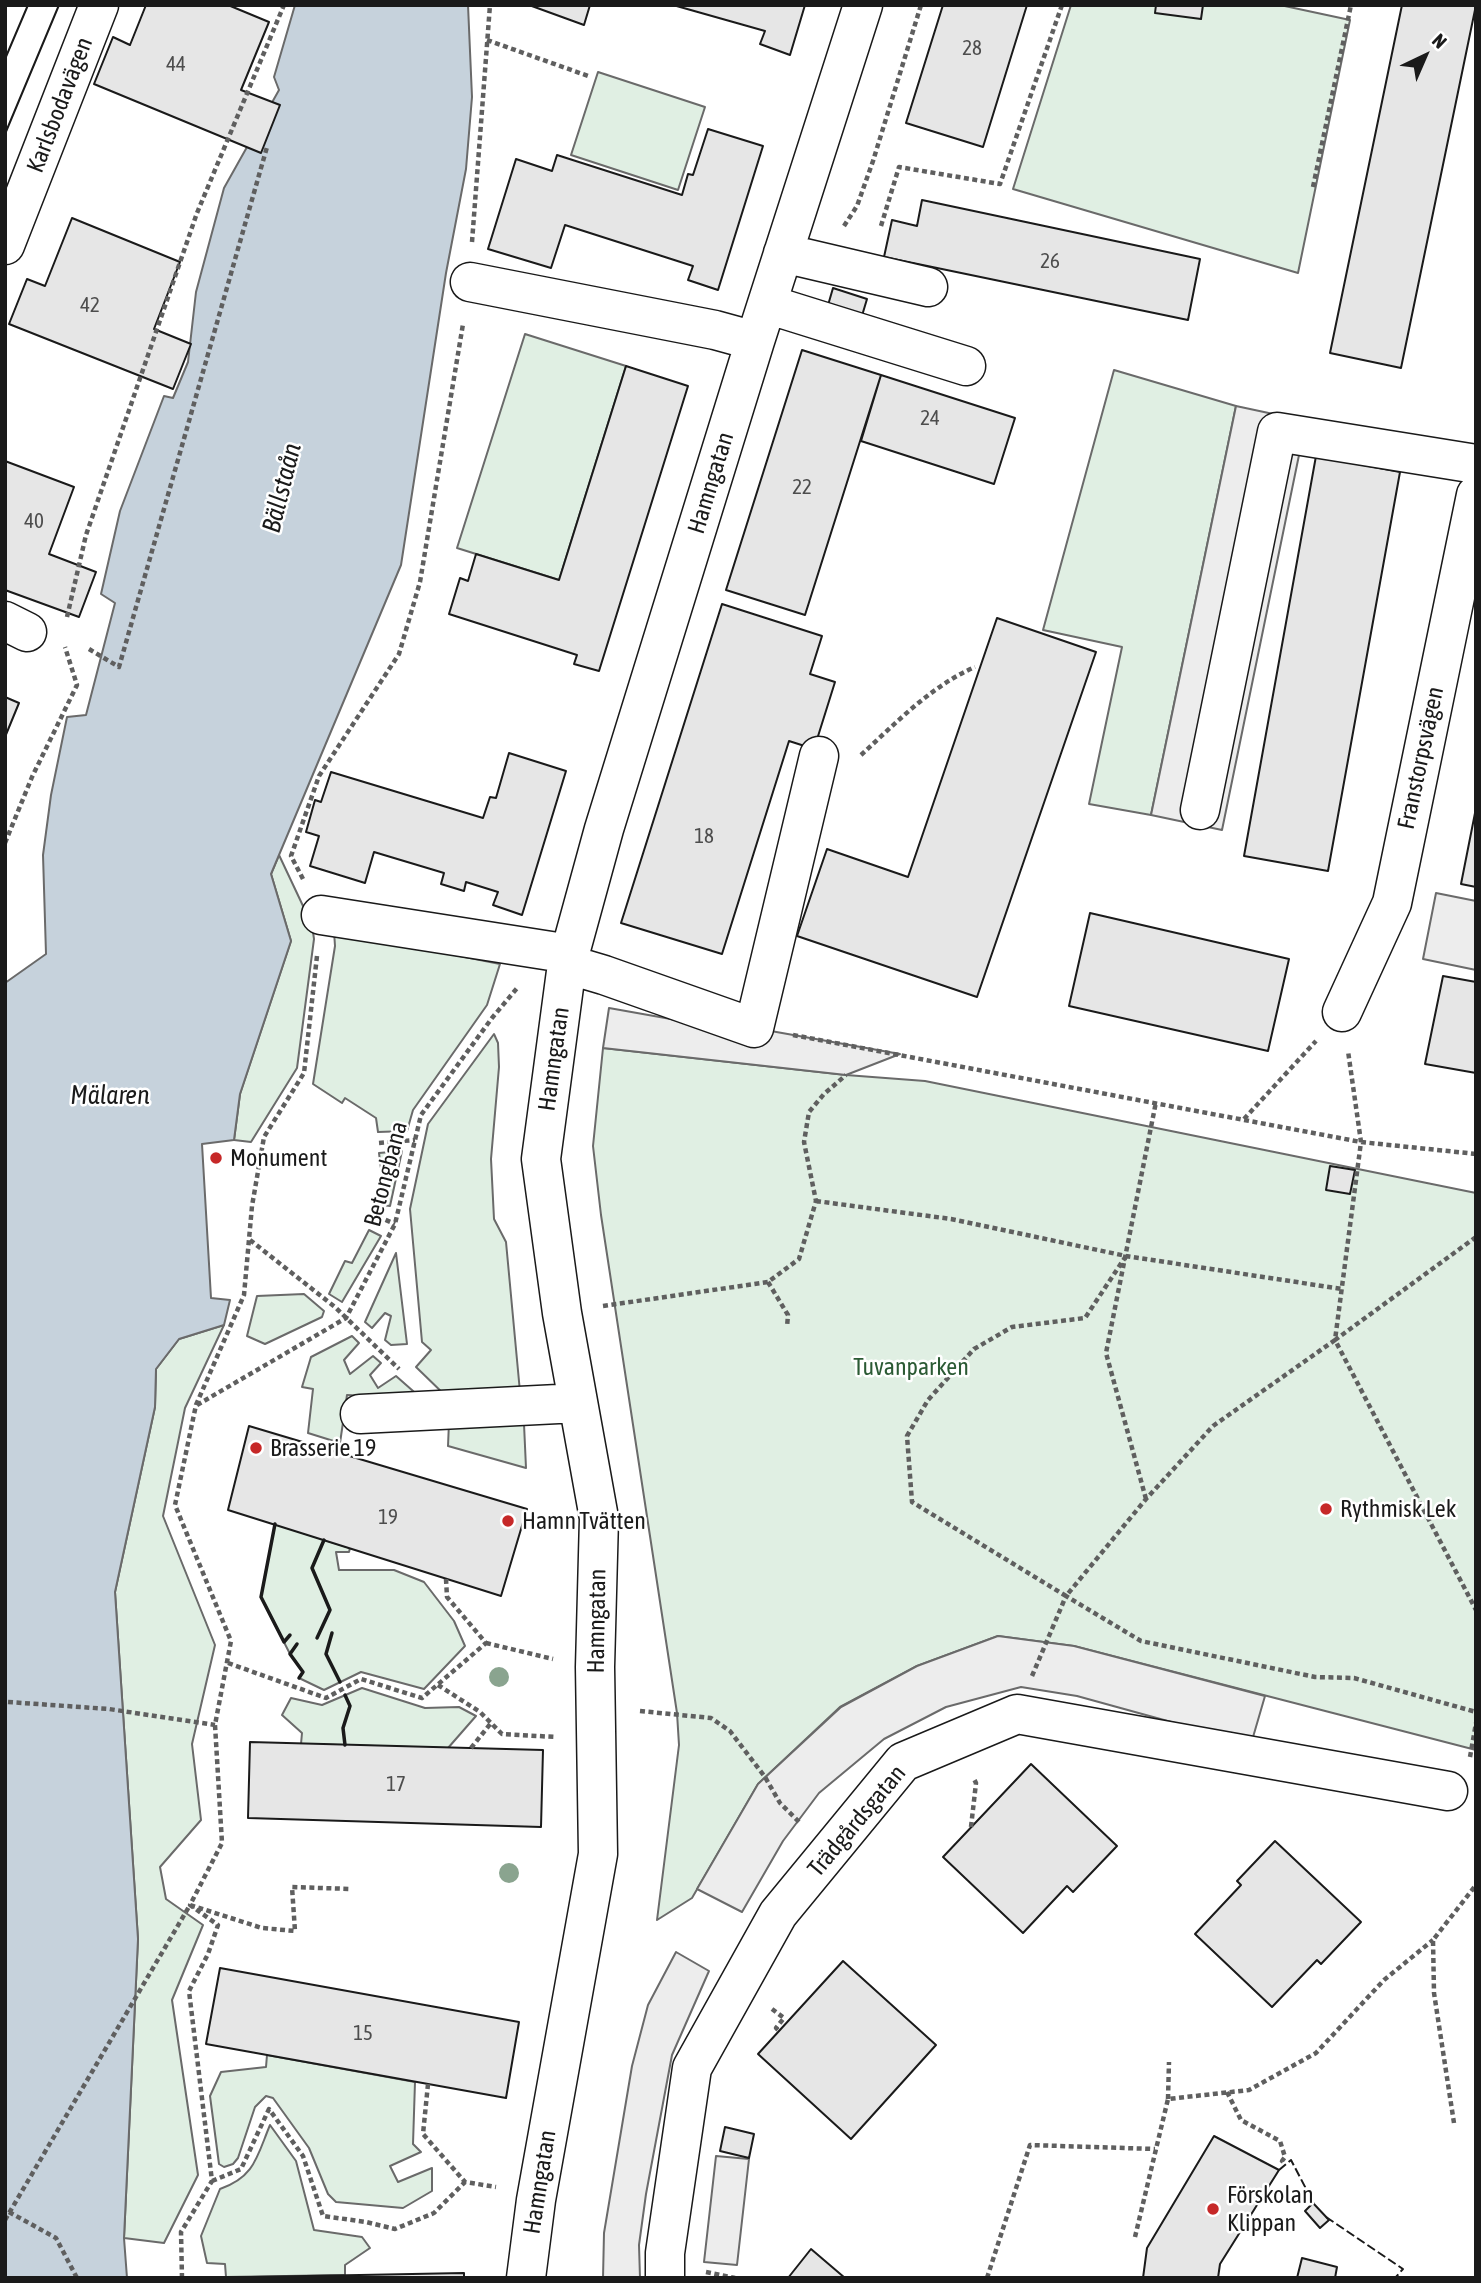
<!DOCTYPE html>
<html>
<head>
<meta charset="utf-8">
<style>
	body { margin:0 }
	#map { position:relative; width:1481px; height:2283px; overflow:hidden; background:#fff; font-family:"Asap Condensed",sans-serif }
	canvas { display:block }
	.frame { position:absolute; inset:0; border:7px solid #1a1a1a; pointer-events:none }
	.north { position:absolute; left:1390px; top:21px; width:70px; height:70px; -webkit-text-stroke:5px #fff; paint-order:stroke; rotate:44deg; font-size:19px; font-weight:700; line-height:28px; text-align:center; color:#1a1a1a }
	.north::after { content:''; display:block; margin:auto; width:24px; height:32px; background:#1a1a1a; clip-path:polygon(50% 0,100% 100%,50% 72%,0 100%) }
</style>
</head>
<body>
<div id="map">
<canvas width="1481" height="2283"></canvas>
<div class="frame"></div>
<div class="north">N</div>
</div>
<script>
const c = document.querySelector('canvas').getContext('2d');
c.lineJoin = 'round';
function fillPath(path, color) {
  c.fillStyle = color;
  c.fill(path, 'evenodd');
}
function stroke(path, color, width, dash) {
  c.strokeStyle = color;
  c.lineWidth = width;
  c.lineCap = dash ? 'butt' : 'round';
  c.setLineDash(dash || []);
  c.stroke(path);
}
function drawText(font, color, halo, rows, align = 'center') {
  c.font = font + ' "Asap Condensed",sans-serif';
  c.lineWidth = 5;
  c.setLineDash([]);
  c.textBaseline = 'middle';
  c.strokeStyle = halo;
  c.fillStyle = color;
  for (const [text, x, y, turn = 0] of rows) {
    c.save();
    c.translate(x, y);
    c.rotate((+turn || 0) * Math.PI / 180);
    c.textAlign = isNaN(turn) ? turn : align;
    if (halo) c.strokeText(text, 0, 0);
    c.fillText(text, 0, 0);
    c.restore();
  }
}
const green = new Path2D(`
	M1071,5H1280L1350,20L1298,273L1013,189Z
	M598,72L705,107L678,190L571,155Z
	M525,334L626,366L559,580L457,548Z
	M1114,370L1236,406L1151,815L1089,804L1122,647L1043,630Z
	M279,855L312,925L314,939L297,1068L251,1142L234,1140L240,1094L291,941L271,874Z
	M334,931L500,964L487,1005L413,1110L407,1131L378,1132L376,1118L345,1098L342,1103L313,1084L335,946Z
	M494,1034L498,1043L499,1067L491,1159L494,1219L506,1242L520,1392L449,1399L416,1367L431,1350L422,1342L410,1209L428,1124Z
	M603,1048L846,1075L925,1081L1476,1193V1750L1074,1646L998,1636L917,1666L840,1707L758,1784L692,1898L657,1920L679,1745L677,1713L601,1215L593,1146Z
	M402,1151L390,1206L375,1204L383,1184L379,1153Z
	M369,1230L381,1236L342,1302L329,1294L345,1261L352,1263Z
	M396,1253L407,1344L391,1345L385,1340L391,1316L385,1313L372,1328L365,1322Z
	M304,1294L324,1311L322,1317L265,1344L247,1336L257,1296Z
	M224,1325L185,1408L163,1516L215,1645L192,1744L201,1820L160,1867L166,1899L203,1925L172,2000L198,2175L164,2243L124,2238L138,1939L115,1592L155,1407L156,1369L179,1339Z
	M352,1336L359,1343L344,1360L350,1374L373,1356L381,1363L370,1375L378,1388L396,1376L421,1398L347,1395L340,1443L308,1433L313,1389L302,1387L311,1357Z
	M449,1422L524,1424L526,1468L448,1446Z
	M275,1524L350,1548L349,1552H336L339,1570H394L424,1582L454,1621L465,1646L424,1689L361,1672L324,1690L299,1678L303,1672L290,1654L261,1597Z
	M362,1688L425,1708L459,1707L476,1716L448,1748L301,1744L302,1733L282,1715L291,1698L322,1705Z
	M267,2055L415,2082L413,2144L421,2152L390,2166L398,2182L432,2168V2191L403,2208L336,2202L328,2194L309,2148L273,2098L266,2096L255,2107L238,2158L233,2164L224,2167L219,2164L210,2096L221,2072L266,2067Z
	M270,2125L296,2161L314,2230L362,2237L370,2248L345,2265V2275L226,2277L225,2264L207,2263L201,2236L220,2189C255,2177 257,2156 270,2125Z`);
const parking = new Path2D(`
	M1236,406L1306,421L1222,830L1151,815Z
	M1436,893L1476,901V970L1423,959Z
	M609,1008L682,1021L754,1028L900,1054L846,1075L603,1048Z
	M998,1636L1074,1646L1265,1696L1251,1744L1077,1696L1021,1687L946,1707L884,1739L819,1793L783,1841L742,1912L697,1889L758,1784L841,1707L917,1666Z
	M676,1952L709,1971L672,2055L646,2194L639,2245L640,2278H603L604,2233L632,2066L648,2005Z
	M716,2156L749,2159L737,2265L704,2262Z`);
const water = new Path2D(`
	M295,5H468L472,97L466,169L446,273L401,565L271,874L291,941L240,1094L234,1140L202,1144L211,1298L230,1300L224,1325L179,1339L156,1369L155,1407L115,1592L138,1939L124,2238L127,2278H5V983L46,954L43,855L51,795L67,717L86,715L115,603L101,594L120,511L164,396L173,398L188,362L196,292L224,188L279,90L274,77Z`);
const building = new Path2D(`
	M146,5H228L269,22L241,90L280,105L261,153L94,84L113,37L130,45Z
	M529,5H590L584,25Z
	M673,5H805L790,55L760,44L765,31Z
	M943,5H1027L983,147L906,123Z
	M1156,5H1203L1201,19L1155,13Z
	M1402,5H1476L1401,368L1330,353Z
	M708,129L763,146L718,290L688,280L693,266L565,225L551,268L488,249L516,159L552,171L557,155L682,195L688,174L693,175Z
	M922,200L1200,259L1188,320L884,257L892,220L917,226Z
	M72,218L180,262L154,329L191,344L173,389L9,324L27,279L45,286Z
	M833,288L867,299L858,329L824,319Z
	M802,350L881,375L805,615L726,590Z
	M626,366L688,386L599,671L574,664L577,655L449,614L460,578L468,581L476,554L559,580Z
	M881,375L1015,418L994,484L861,441Z
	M1316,456L1400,472L1328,871L1244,856Z
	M5,461L74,487L49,554L96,572L79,617L5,590Z
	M722,604L822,636L810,674L835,682L814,749L789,741L722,954L621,923Z
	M997,618L1096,652L977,997L797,936L827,849L908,877Z
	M5,697L19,703L5,737Z
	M509,753L566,771L522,915L493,905L498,892L466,882L464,891L441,884L444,873L374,852L365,883L310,866L319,836L306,832L315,800L321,802L331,772L483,818L490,797L496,798Z
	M1476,808V887L1461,884Z
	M1090,913L1289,959L1268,1051L1069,1006Z
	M1443,976L1476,982V1073L1425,1064Z
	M1330,1166L1355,1170L1350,1194L1326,1190Z
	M249,1426L527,1509L501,1596L228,1510Z
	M250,1742L543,1750L541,1827L248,1818Z
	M1031,1764L1117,1846L1073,1892L1067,1886L1023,1933L943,1857Z
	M1275,1841L1361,1922L1321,1964L1317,1960L1272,2007L1195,1934L1241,1885L1237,1881Z
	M843,1961L936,2045L851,2139L758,2054Z
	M220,1968L519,2022L506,2098L206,2044Z
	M725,2127L754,2134L749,2158L720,2151Z
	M1214,2136L1279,2170L1220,2264L1218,2278H1143L1147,2248Z
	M1313,2203L1329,2220L1320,2228L1305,2211Z
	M811,2249L845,2278H788Z
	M1302,2258L1337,2267L1335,2278H1297Z
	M464,2273V2278H197L360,2275Z`);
const path = new Path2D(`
	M487,40L591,77
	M1313,187L1351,5
	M844,226L857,206L873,161L921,5
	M881,226L899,167L1000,184L1062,5
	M472,242L490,5
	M67,617L86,535L197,213L284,5
	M89,649L119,667L267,147
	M861,755C896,723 931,686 975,667
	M5,843L32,777L77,685L65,647
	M303,879L291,856L319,776L399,654L420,582L463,324
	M793,1035L1361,1142L1476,1154
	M1244,1119L1316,1041
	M379,1143L415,1140
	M816,1201L951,1219L1126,1256L1342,1289
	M370,1213L395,1224
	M1476,1237L1335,1340L1476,1610
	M250,1240L335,1307L399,1369
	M1126,1256L1085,1318L1012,1327L974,1349L928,1400L907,1436L912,1502L1066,1596L1146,1499L1213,1426L1335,1340L1361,1142L1348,1051
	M768,1282L788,1315L787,1327
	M603,1306L768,1282L799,1259L816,1201L804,1142L809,1112L824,1094L846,1075
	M197,1405L346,1318L395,1224L421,1115L492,1018L518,987
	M1146,1499L1106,1353L1156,1102
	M486,1643L553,1659
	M228,1663L326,1698L361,1679L422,1698L486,1643L447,1597L446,1579
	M1032,1676L1066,1596L1141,1641L1315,1677L1354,1678L1476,1712
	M438,1685L480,1712L502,1734L556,1737
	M8,1702L109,1709L215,1725
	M640,1711L711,1718L730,1731L765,1777L780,1803L799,1822
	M471,1748L491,1723
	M1470,1757L1476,1723
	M971,1827L976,1783L973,1777
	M772,2009L784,2018L776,2028L779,2031
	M428,2084L423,2134L465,2182L496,2187
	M1227,2092L1241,2120L1280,2141L1285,2157L1282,2161L1286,2163
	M1168,2099L1169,2062
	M1454,2123L1434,1993L1433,1940L1476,1885
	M212,2181L241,2169L269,2109L303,2156L323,2216L366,2222L395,2229L434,2213L465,2182
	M9,2212L56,2238L77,2278
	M5,2220L190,1905L262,1928L295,1931L292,1887L351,1889
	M1135,2237L1168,2099L1249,2090L1316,2053L1384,1980L1433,1940
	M706,2272L735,2278
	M182,2278L181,2232L212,2181L189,1991L208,1954L218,1925L190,1905L222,1843L215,1725L231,1641L175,1505L196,1405L244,1295L252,1206L264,1137L304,1073L317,956
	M987,2278L1030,2145L1155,2149`);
const minor = new Path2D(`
	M5,245L99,5
	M783,253L928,287
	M470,282L715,330L755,341
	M767,304L966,366
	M5,621L27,632
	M1200,810L1277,432L1476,464
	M321,915L570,954
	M567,964L604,975L754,1028L819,756
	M1342,1012L1392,903L1476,495
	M360,1414L578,1403
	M526,2278L536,2200L598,1854L595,1667L599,1518L562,1313L541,1159L567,964L604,829L755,341L863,5
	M665,2278V2253L692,2068L778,1914L903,1762L1017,1714L1448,1791`);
const tram = new Path2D(`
	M5,59L28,5
	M5,134L59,5`);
const fence = new Path2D(`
	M1279,2170L1291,2160L1314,2204
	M1326,2217L1403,2269L1395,2278`);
const wall = new Path2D(`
	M275,1524L261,1597L284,1642L290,1635
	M332,1633L326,1654L340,1682
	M317,1638L330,1610L312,1568L324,1540
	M297,1644L290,1654L303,1672L299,1678
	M345,1745L343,1728L350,1706L345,1695`);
const trees = [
	[499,1677],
	[509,1873]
];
const markers = [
	[216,1158,7,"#c62828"],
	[256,1448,7,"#c62828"],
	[1326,1509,7,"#c62828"],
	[508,1521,7,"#c62828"],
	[1213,2209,7,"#c62828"]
];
const numberNames = [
	["28",972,48],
	["44",176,64],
	["26",1050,261],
	["42",90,305],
	["24",930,418],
	["22",802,487],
	["40",34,521],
	["18",704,836],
	["19",388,1517],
	["17",396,1784],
	["15",363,2033]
];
const streetNames = [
	["Karlsbodavägen",60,105,-69],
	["Hamngatan",711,483,-73],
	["Franstorpsvägen",1421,758,-78],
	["Hamngatan",554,1059,-82],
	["Betongbana",386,1174,-75],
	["Hamngatan",597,1621,-89],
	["Trädgårdsgatan",857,1821,-50],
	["Hamngatan",540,2182,-81]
];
const poiNames = [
	["Monument",230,1158],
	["Brasserie 19",270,1448],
	["Rythmisk Lek",1340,1509],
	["Hamn Tvätten",522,1521],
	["Förskolan",1227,2195],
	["Klippan",1227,2223]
];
const parkNames = [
	["Tuvanparken",911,1367]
];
const waterNames = [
	["Bällstaån",282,488,-76],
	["Mälaren",110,1096]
];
fillPath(green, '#e0efe3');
stroke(green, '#6a6a6a', 2);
fillPath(parking, '#ededed');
stroke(parking, '#6a6a6a', 2);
fillPath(water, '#c6d2dc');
stroke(water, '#6a6a6a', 2);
fillPath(building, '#e6e6e6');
stroke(building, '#1a1a1a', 2);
stroke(minor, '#1a1a1a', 41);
stroke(path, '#5f5f5f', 4.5, [5, 3.5]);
stroke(minor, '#fff', 38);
stroke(tram, '#1a1a1a', 2);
stroke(fence, '#1a1a1a', 2, [9, 3.5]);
stroke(wall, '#1a1a1a', 3.5);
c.fillStyle = '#8aa48f';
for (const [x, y] of trees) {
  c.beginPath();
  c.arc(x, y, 10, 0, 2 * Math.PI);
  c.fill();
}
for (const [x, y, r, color] of markers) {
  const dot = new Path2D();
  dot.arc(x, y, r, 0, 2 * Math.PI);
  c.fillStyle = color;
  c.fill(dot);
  stroke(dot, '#fff', 2.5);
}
drawText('21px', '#4d4d4d', null, numberNames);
drawText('24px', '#1a1a1a', '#fff', streetNames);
drawText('24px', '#1a1a1a', '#fff', poiNames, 'left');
drawText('24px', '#2b5a34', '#fff', parkNames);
drawText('italic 26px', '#1a1a1a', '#fff', waterNames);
</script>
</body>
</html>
